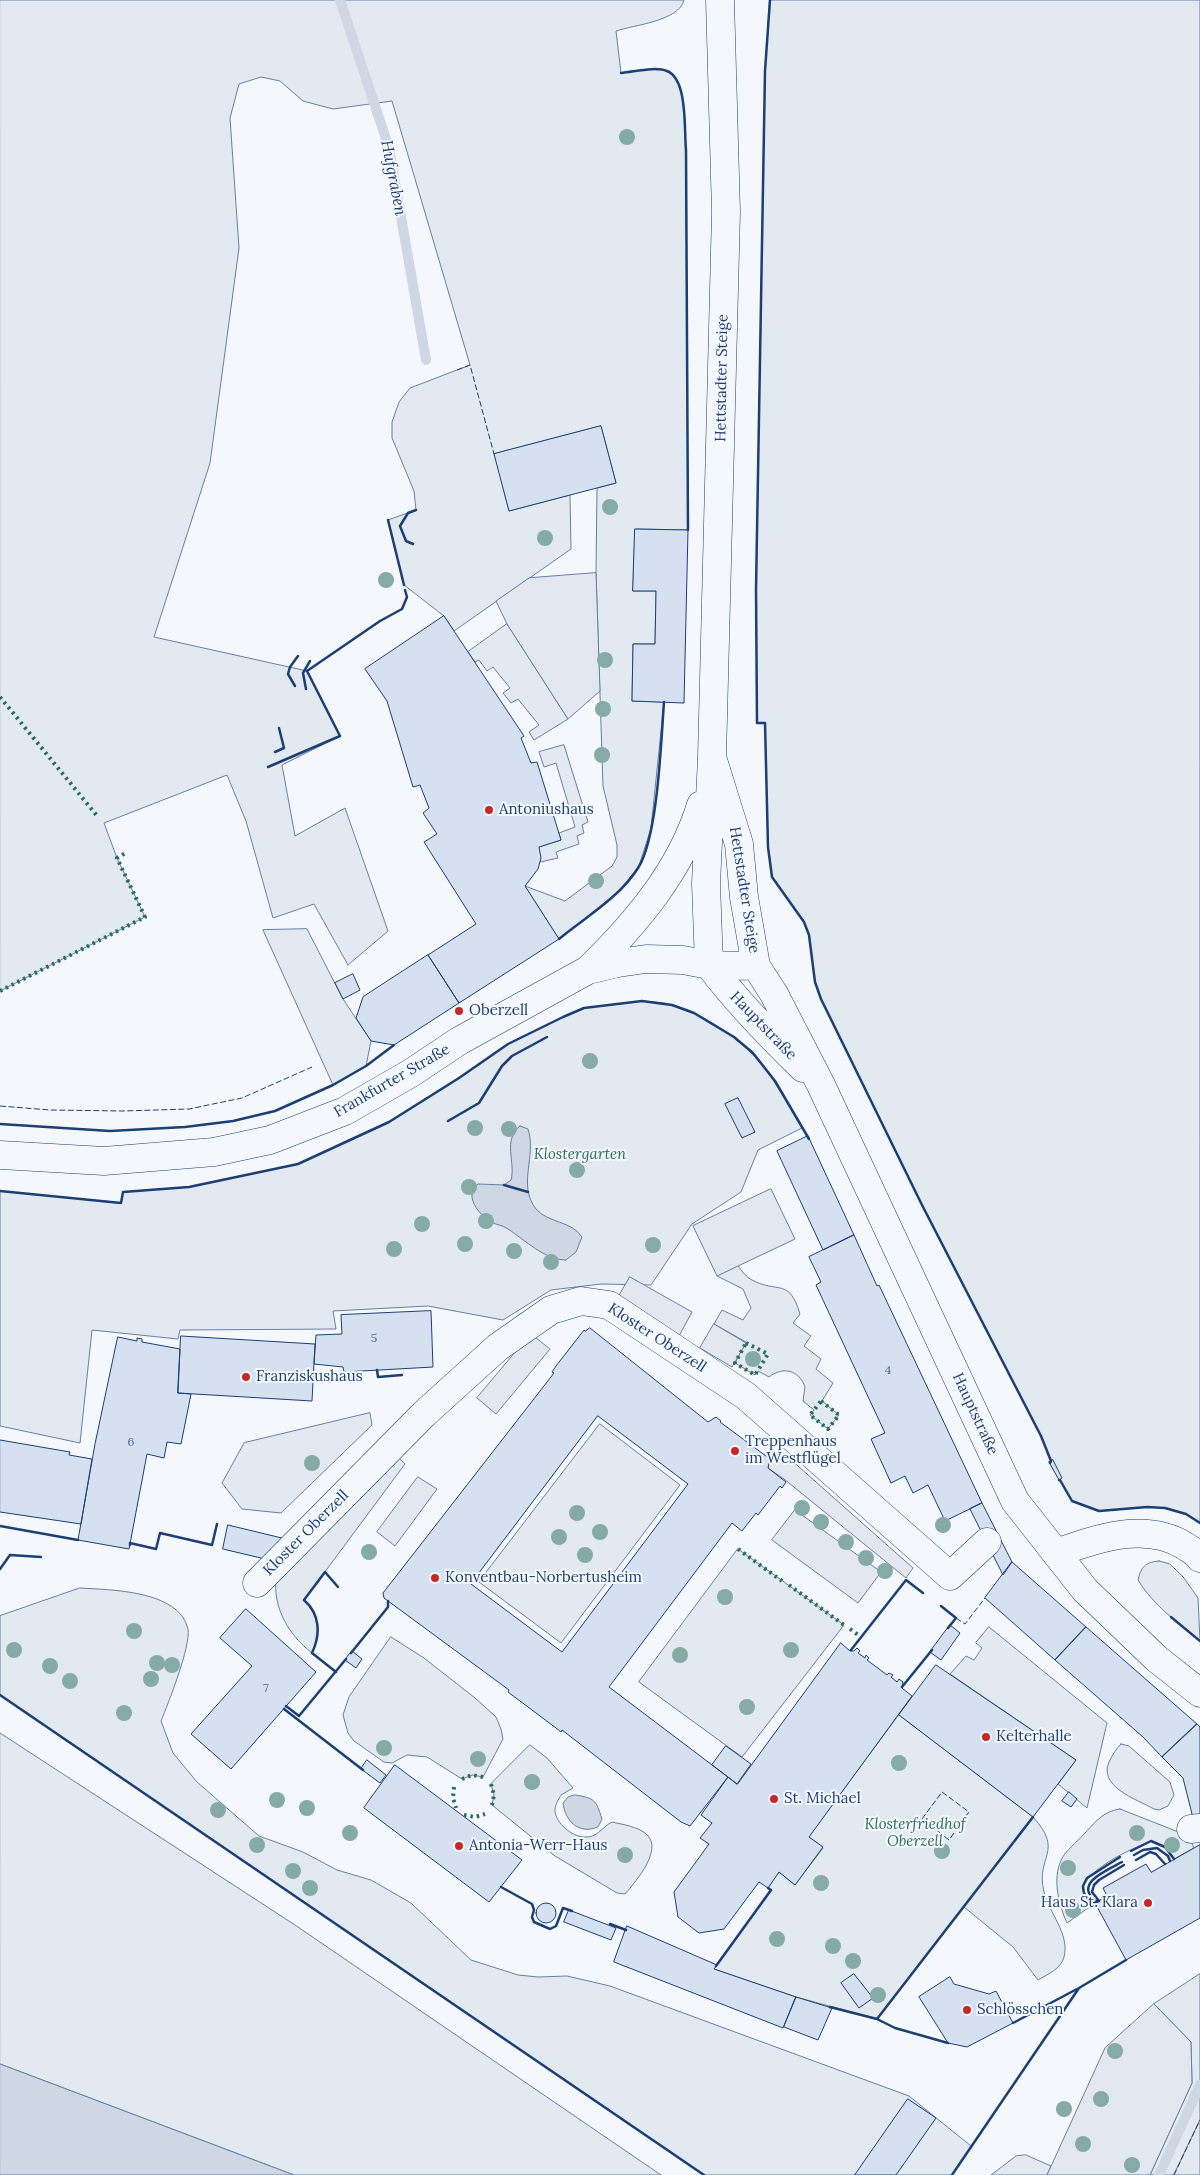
<!DOCTYPE html>
<html>
<head>
<meta charset="utf-8">
<style>
	body { margin:0 }
	canvas { display:block; background:#f4f7fb }
</style>
</head>
<body>
<canvas width="1200" height="2175"></canvas>
<script>
const c = document.querySelector('canvas').getContext('2d');
c.lineJoin = 'round';
function fillPath(path, color) {
  c.fillStyle = color;
  c.fill(path, 'evenodd');
}
function stroke(path, color, width, dash) {
  c.strokeStyle = color;
  c.lineWidth = width;
  c.lineCap = dash ? 'butt' : 'round';
  c.setLineDash(dash || []);
  c.stroke(path);
}
function drawText(font, color, halo, rows, align = 'center') {
  c.font = font + ' Lora,serif';
  c.lineWidth = 4;
  c.setLineDash([]);
  c.textBaseline = 'middle';
  c.strokeStyle = halo;
  c.fillStyle = color;
  for (const [text, x, y, turn = 0] of rows) {
    c.save();
    c.translate(x, y);
    c.rotate((+turn || 0) * Math.PI / 180);
    c.textAlign = isNaN(turn) ? turn : align;
    if (halo) c.strokeText(text, 0, 0);
    c.fillText(text, 0, 0);
    c.restore();
  }
}
const green = new Path2D(`
	M0,0H684C679,21 634,25 616,31L621,73C634,72 655,66 667,71C688,79 684,130 686,150L688,530L636,529L633,591H656L655,644H633L632,701L664,702L651,828L639,866L620,890L559,939L525,886L565,901L612,866L617,857V845L603,786L596,573L597,488L616,483L601,426L495,454L509,511L570,495L571,549L454,631L444,616L404,585L388,520L416,510L414,491L392,438V422L399,402L410,388L470,365L392,101L333,109L303,101L280,81L261,77L239,84L230,118L239,248L210,463L154,637L307,671L340,736L282,765L295,836L345,808L388,931L348,965L314,904L273,918L246,821L227,775L104,823L117,858L145,917L0,991Z
	M770,0H1200V1523L1186,1514L1165,1508L1147,1507L1099,1511L1072,1501L1049,1462L1051,1461L1041,1436L922,1205L821,999L815,982L809,935L804,922L772,877L768,847L765,723H757L756,589L765,71Z
	M507,624L568,719L534,740L529,732L539,725L518,699L511,703L503,693L510,688L493,667L487,671L479,660L475,662L468,652Z
	M564,745L588,822L582,825L584,833L577,836L579,844L556,852L558,858L540,862L539,847L561,840L559,833L575,827L556,763L544,767L539,752Z
	M307,929L343,999L371,1041L366,1066L333,1085L263,930Z
	M642,1001C652,1002 663,1002 672,1005C687,1008 701,1016 714,1024C761,1053 775,1082 802,1128L758,1150L741,1192L692,1224L651,1285L601,1284L551,1290L503,1320L428,1306L333,1311L336,1329L180,1330L178,1339L92,1330L80,1443L0,1426V1191L121,1203L123,1192L189,1187L298,1164L389,1122L459,1078L508,1044L563,1017L584,1008Z
	M738,1266C742,1271 747,1278 752,1280C778,1294 789,1277 800,1314L793,1323L811,1336L804,1346L821,1359L816,1369L833,1383L822,1401L839,1415L828,1429L810,1415L814,1410L803,1401L805,1387C799,1370 783,1366 769,1377L758,1371L755,1375L735,1363L746,1342L714,1324L722,1310L743,1320L751,1308L743,1289L717,1276Z
	M370,1413L372,1425L281,1513L242,1509L222,1483L244,1443Z
	M600,1424L680,1485L561,1643L479,1582Z
	M396,1455L405,1464L304,1600C319,1615 321,1634 312,1653C289,1635 273,1609 276,1579Z
	M738,1549L844,1625L742,1757L639,1682Z
	M1159,1561L1170,1564L1184,1578L1198,1598L1200,1641C1177,1622 1153,1605 1138,1580C1141,1567 1145,1562 1159,1561Z
	M80,1588C111,1590 179,1590 188,1629C191,1646 168,1704 161,1721L173,1753L197,1782L259,1836L303,1852L337,1870L371,1880L411,1903L471,1960L518,1975L538,1977L567,1976L610,1986L909,2096L971,2146L952,2175H704L0,1695V1616Z
	M989,1627L1107,1723L1087,1808L1058,1784L1076,1760L950,1674L966,1656L974,1660L982,1648L976,1643Z
	M391,1637L424,1658L475,1698L496,1717L501,1729L503,1739L483,1777L472,1775L462,1779L427,1757L407,1755L392,1763L384,1762L354,1741L348,1733L343,1715L349,1697Z
	M899,1715L1033,1817C1065,1852 1035,1856 1044,1892C1049,1913 1070,1934 1064,1957C1061,1969 1048,1974 1038,1980L1013,1947L964,1907L877,2019L796,1997L714,1969L771,1891L768,1888L779,1872L795,1885L823,1848L809,1837Z
	M0,1733L295,1925L661,2175H294L0,2064Z
	M1121,1744L1129,1746L1170,1782L1174,1795L1168,1806L1159,1810L1154,1809C1136,1799 1096,1786 1110,1760C1113,1754 1116,1749 1121,1744Z
	M530,1745L547,1758L573,1788L561,1795C559,1799 555,1804 555,1810C555,1823 572,1837 585,1837C597,1838 602,1827 612,1822C621,1824 633,1826 642,1831C668,1845 636,1881 625,1894L617,1893L555,1856L492,1805L494,1795L491,1784Z
	M1120,1809L1181,1833L1190,1839L1194,1848L1174,1859L1165,1847L1151,1841C1129,1850 1095,1865 1083,1886C1083,1894 1086,1902 1095,1903L1067,1923C1058,1903 1051,1875 1064,1855C1070,1847 1079,1840 1086,1832C1096,1821 1104,1811 1120,1809Z
	M1200,1974V2120L1174,2175H1150L1192,2083L1191,2042L1154,2004Z
	M1026,2155L1051,2166L1047,2175H991L1016,2156Z`);
const parking = new Path2D(`
	M596,573L600,691L568,719L507,624L496,601L529,578Z
	M771,1189L795,1239L717,1276L693,1226Z
	M630,1277L692,1312L679,1336L616,1301Z
	M714,1324L746,1343L732,1367L700,1348Z
	M531,1334L550,1349L496,1414L477,1398Z
	M781,1451L913,1568L906,1578L784,1479L768,1468L770,1459Z
	M418,1477L437,1489L395,1546L377,1532Z
	M795,1510L881,1572L858,1603L772,1540Z
	M1154,2004L1191,2042L1192,2083L1150,2175H1047L1105,2048Z
	M1200,2120V2175H1174Z`);
const water = new Path2D(`
	M520,1126L528,1129C537,1155 517,1185 536,1209C548,1223 572,1221 582,1237L576,1252L566,1260C545,1260 525,1240 508,1229C503,1225 496,1225 491,1222C479,1215 463,1195 478,1184L504,1185L511,1180C516,1162 502,1140 520,1126Z
	M575,1795C595,1798 596,1800 602,1819L598,1827C579,1835 565,1821 563,1803L568,1797Z
	M0,2064L294,2175H0Z`);
const stream = new Path2D(`
	M340,0L389,148L426,360
	M1159,2175L1200,2085`);
const building = new Path2D(`
	M601,426L616,483L509,511L494,454Z
	M635,529L688,530L684,703L632,701L633,644H655L656,591H633Z
	M444,616L524,736L521,738L531,763L537,762L561,840L539,847L541,858L538,869L525,886L559,939L459,1003L428,955L476,924L424,842L437,834L423,813L429,808L420,785L413,787L387,701L365,669Z
	M428,955L459,1003L394,1045L371,1041L356,1018L363,997Z
	M353,974L360,990L343,999L335,983Z
	M738,1098L755,1132L742,1138L725,1104Z
	M808,1136L854,1235L823,1250L777,1151Z
	M854,1235L877,1286L879,1285L982,1503L945,1521L928,1485L913,1493L905,1476L891,1483L871,1439L885,1433L816,1285L821,1282L809,1257Z
	M431,1311L433,1367L344,1372L343,1367L314,1364L316,1335L342,1334L341,1315Z
	M590,1328L708,1422L716,1417L721,1421L720,1422L770,1459L768,1468L786,1482L782,1488L780,1486L758,1515L756,1513L742,1531L732,1523L609,1687L728,1777L690,1826L681,1822L562,1730L561,1732L556,1728L508,1692L509,1690L384,1598L383,1593L554,1373L552,1372L556,1366L584,1330L585,1331ZM598,1416L688,1484L562,1652L471,1584Z
	M181,1336L315,1344L312,1401L178,1393Z
	M118,1337L137,1341V1338L142,1339V1342L180,1349L178,1393L191,1394L181,1444L167,1442L164,1458L147,1454L129,1549L78,1540L95,1444Z
	M0,1440L70,1452L69,1455L92,1459L81,1524L0,1512Z
	M1053,1460L1062,1478L1059,1480L1049,1462Z
	M982,1503L1012,1562L1003,1575L970,1509Z
	M228,1525L286,1539L265,1559L223,1549Z
	M1012,1562L1086,1627L1055,1660L985,1598Z
	M246,1609L316,1672L231,1769L191,1734L252,1666L220,1638Z
	M950,1625L960,1633L941,1660L930,1652Z
	M1086,1627L1197,1724L1162,1757L1143,1737L1055,1660Z
	M841,1643L850,1651H854L857,1648L860,1651L858,1653L865,1658L866,1655L869,1658L867,1660L887,1675L889,1673L893,1675L891,1677L897,1682L899,1679L903,1682L902,1688L912,1696L809,1837L823,1847L795,1885L779,1872L768,1888L759,1882L724,1929L699,1933L678,1917L674,1892L709,1844L700,1838L712,1823L701,1815L728,1777L737,1784Z
	M352,1651L362,1659L356,1668L345,1660Z
	M936,1665L1076,1760L1033,1817L899,1715Z
	M1197,1724L1200,1727V1816L1193,1818L1183,1778L1162,1757Z
	M726,1746L751,1764L737,1784L712,1765Z
	M367,1760L386,1775L380,1783L361,1769Z
	M395,1765L522,1860L489,1902L364,1808Z
	M1069,1792L1077,1799L1071,1807L1062,1801Z
	M1200,1845V1918L1126,1960L1095,1903L1107,1896L1103,1888L1146,1864L1151,1872Z
	M536 1913a10 10 0 1 1 20 0a10 10 0 1 1-20 0Z
	M569,1910L616,1928L611,1940L564,1922Z
	M627,1926L717,1965L714,1969L796,1997L783,2028L614,1962Z
	M854,1974L873,1998L859,2008L841,1983Z
	M950,1977L954,1984L989,1994L996,1991L1013,2023L967,2047L948,2043L919,1997Z
	M796,1997L832,2008L818,2040L784,2027Z
	M908,2099L936,2118L896,2175H855Z`);
const minor = new Path2D(`
	M1056,1553C1096,1539 1145,1521 1185,1546C1191,1550 1196,1552 1200,1558
	M257,1583L424,1414L498,1347L551,1310L581,1301L609,1305L746,1396L950,1576L987,1542
	M1191,1829L1200,1828`);
const major = new Path2D(`
	M712,757L739,844L744,897L756,966L774,994L821,1085L1015,1501L1085,1590L1157,1659L1200,1693
	M709,965L706,884L712,757L726,212L720,0
	M709,965C738,1003 769,1035 803,1068
	M589,969C637,922 681,870 701,805
	M0,1155L104,1161L214,1152L270,1140L345,1111L411,1073L459,1041L588,970L618,963L646,959L683,960L709,965L756,966`);
const hedge = new Path2D(`
	M0,697L98,817
	M0,991L145,917L117,858L127,852
	M746,1343L768,1354L755,1375L735,1363Z
	M821,1401L839,1415L828,1429L810,1415Z
	M738,1549L782,1581
	M789,1585L844,1625
	M850,1629L861,1637
	M462,1779L472,1775L483,1777
	M491,1784L494,1795L492,1805
	M454,1787L453,1798L456,1808
	M464,1815L475,1817L485,1814`);
const fence = new Path2D(`
	M457,370L470,365L494,454
	M0,1106L50,1110L123,1111L189,1109L242,1098L312,1067
	M956,1618L965,1624L985,1598
	M942,1792L969,1812L949,1840L922,1819Z
	M1174,2175L1200,2120`);
const wall = new Path2D(`
	M770,0L765,71L756,589L757,723H765L768,847L772,877L804,922L809,935L815,982L821,999L922,1205L1041,1436L1051,1461L1050,1463
	M621,73C634,72 655,66 667,71C688,79 684,130 686,150L688,530
	M388,520L404,585
	M413,544L406,541L400,526L408,513L416,510
	M295,686L288,674L290,667L298,656
	M306,689L303,673L310,661
	M275,752L284,748L279,728
	M268,767L340,736L307,671L380,621L402,609L407,597L405,590
	M559,939C586,917 620,897 638,868C658,837 661,741 664,702
	M448,1121L479,1103L502,1066L512,1056L547,1037
	M0,1124L110,1131L185,1127L233,1121L275,1111L333,1085L366,1066L394,1045
	M504,1185L528,1192
	M0,1191L121,1203L123,1192L189,1187L298,1164L389,1122L459,1078L508,1044L563,1017L584,1008L642,1001L672,1005L694,1013L734,1037L753,1053L775,1081L809,1139
	M377,1370L378,1377L402,1375
	M1059,1480H1060L1072,1501L1099,1511L1147,1507L1165,1508L1186,1514L1200,1523
	M0,1526L78,1540
	M130,1545V1543L156,1549L160,1533L212,1545L217,1524
	M0,1569L10,1555L41,1557
	M941,1606L956,1618L948,1628
	M1171,1617L1200,1641
	M851,1650L906,1580L923,1593
	M351,1653L388,1607V1601
	M336,1672L312,1653C321,1634 320,1614 304,1600L325,1572L338,1587
	M902,1687L932,1650
	M0,1695L704,2175
	M286,1706L299,1716L346,1659
	M284,1709L363,1770
	M1131,1851L1151,1841L1165,1847L1174,1859
	M1134,1855L1143,1850L1157,1848L1168,1856L1170,1861
	M1136,1860L1150,1852L1156,1854L1165,1864
	M501,1887L532,1904L534,1910L532,1917L534,1922L550,1929L556,1926L563,1908L572,1911
	M1099,1901L1092,1892L1094,1885L1099,1880L1124,1865
	M1097,1902C1072,1884 1107,1870 1122,1862
	M1095,1903C1087,1902 1083,1894 1083,1886L1087,1878L1120,1857
	M610,1924L626,1930
	M716,1966L771,1890L768,1888
	M830,2007L877,2019L895,2028L948,2043
	M877,2019L1033,1817
	M1013,2023L1077,1989
	M952,2175L1079,1988L1126,1960`);
const trees = [
	[627,137],
	[610,507],
	[545,538],
	[386,580],
	[605,660],
	[603,709],
	[602,755],
	[596,881],
	[590,1061],
	[475,1128],
	[509,1129],
	[577,1170],
	[469,1187],
	[486,1221],
	[422,1224],
	[465,1244],
	[653,1245],
	[394,1249],
	[514,1251],
	[551,1262],
	[753,1359],
	[312,1463],
	[802,1508],
	[577,1513],
	[821,1522],
	[943,1525],
	[600,1532],
	[559,1537],
	[846,1542],
	[369,1552],
	[585,1555],
	[866,1558],
	[885,1571],
	[725,1597],
	[134,1631],
	[14,1650],
	[791,1650],
	[680,1655],
	[157,1663],
	[172,1665],
	[50,1666],
	[151,1679],
	[70,1681],
	[747,1707],
	[124,1713],
	[384,1748],
	[478,1759],
	[899,1763],
	[532,1782],
	[277,1800],
	[307,1808],
	[218,1810],
	[350,1833],
	[1137,1833],
	[257,1845],
	[1172,1845],
	[942,1851],
	[625,1855],
	[1068,1868],
	[293,1871],
	[821,1883],
	[310,1888],
	[1073,1910],
	[777,1939],
	[833,1946],
	[853,1961],
	[878,1995],
	[1115,2051],
	[1101,2099],
	[1064,2109],
	[1083,2144],
	[1132,2165]
];
const markers = [
	[489,810,5,"#c62828"],
	[459,1011,5,"#c62828"],
	[246,1377,5,"#c62828"],
	[735,1451,5,"#c62828"],
	[435,1578,5,"#c62828"],
	[986,1737,5,"#c62828"],
	[774,1799,5,"#c62828"],
	[459,1846,5,"#c62828"],
	[1148,1903,5,"#c62828"],
	[967,2010,5,"#c62828"]
];
const numberNames = [
	["5",374,1339],
	["4",888,1371],
	["6",131,1443],
	["7",266,1689]
];
const streetNames = [
	["Hettstadter Steige",722,378,-89],
	["Hettstadter Steige",744,890,81],
	["Hauptstraße",763,1026,46],
	["Frankfurter Straße",392,1081,-30],
	["Kloster Oberzell",657,1338,33],
	["Hauptstraße",975,1414,65],
	["Kloster Oberzell",306,1533,-45]
];
const poiNames = [
	["Antoniushaus",499,810],
	["Oberzell",469,1011],
	["Franziskushaus",256,1377],
	["Treppenhaus",745,1442],
	["im Westflügel",745,1459],
	["Konventbau-Norbertusheim",445,1578],
	["Kelterhalle",996,1737],
	["St. Michael",784,1799],
	["Antonia-Werr-Haus",469,1846],
	["Haus St. Klara",1138,1903,"right"],
	["Schlösschen",977,2010]
];
const parkNames = [
	["Klostergarten",580,1155],
	["Klosterfriedhof",915,1825],
	["Oberzell",915,1842]
];
const waterNames = [
	["Hufgraben",393,178,79]
];
fillPath(green, '#e3e9f0');
stroke(green, '#687fa3', 1);
fillPath(parking, '#e3e8f0');
stroke(parking, '#687fa3', 1);
fillPath(water, '#cfd7e4');
stroke(water, '#687fa3', 1);
stroke(stream, '#cfd7e4', 10);
fillPath(building, '#d5e0f0');
stroke(building, '#1d3f73', 1);
stroke(minor, '#1d3f73', 29);
stroke(major, '#1d3f73', 29);
stroke(minor, '#f4f7fb', 28);
stroke(major, '#f4f7fb', 28);
stroke(hedge, '#2c6c60', 4, [2.5, 4]);
stroke(fence, '#1d3f73', 1, [6, 2.5]);
stroke(wall, '#1d3f73', 2.5);
c.fillStyle = '#86aba6';
for (const [x, y] of trees) {
  c.beginPath();
  c.arc(x, y, 8, 0, 2 * Math.PI);
  c.fill();
}
for (const [x, y, r, color] of markers) {
  const dot = new Path2D();
  dot.arc(x, y, r, 0, 2 * Math.PI);
  c.fillStyle = color;
  c.fill(dot);
  stroke(dot, '#f4f7fb', 2);
}
drawText('12px', '#4b6792', null, numberNames);
drawText('15px', '#1d3f73', '#f4f7fb', streetNames);
drawText('15px', '#1d3f73', '#f4f7fb', poiNames, 'left');
drawText('italic 15px', '#2c6c60', '#f4f7fb', parkNames);
drawText('italic 16px', '#1d3f73', '#f4f7fb', waterNames);
</script>
</body>
</html>
